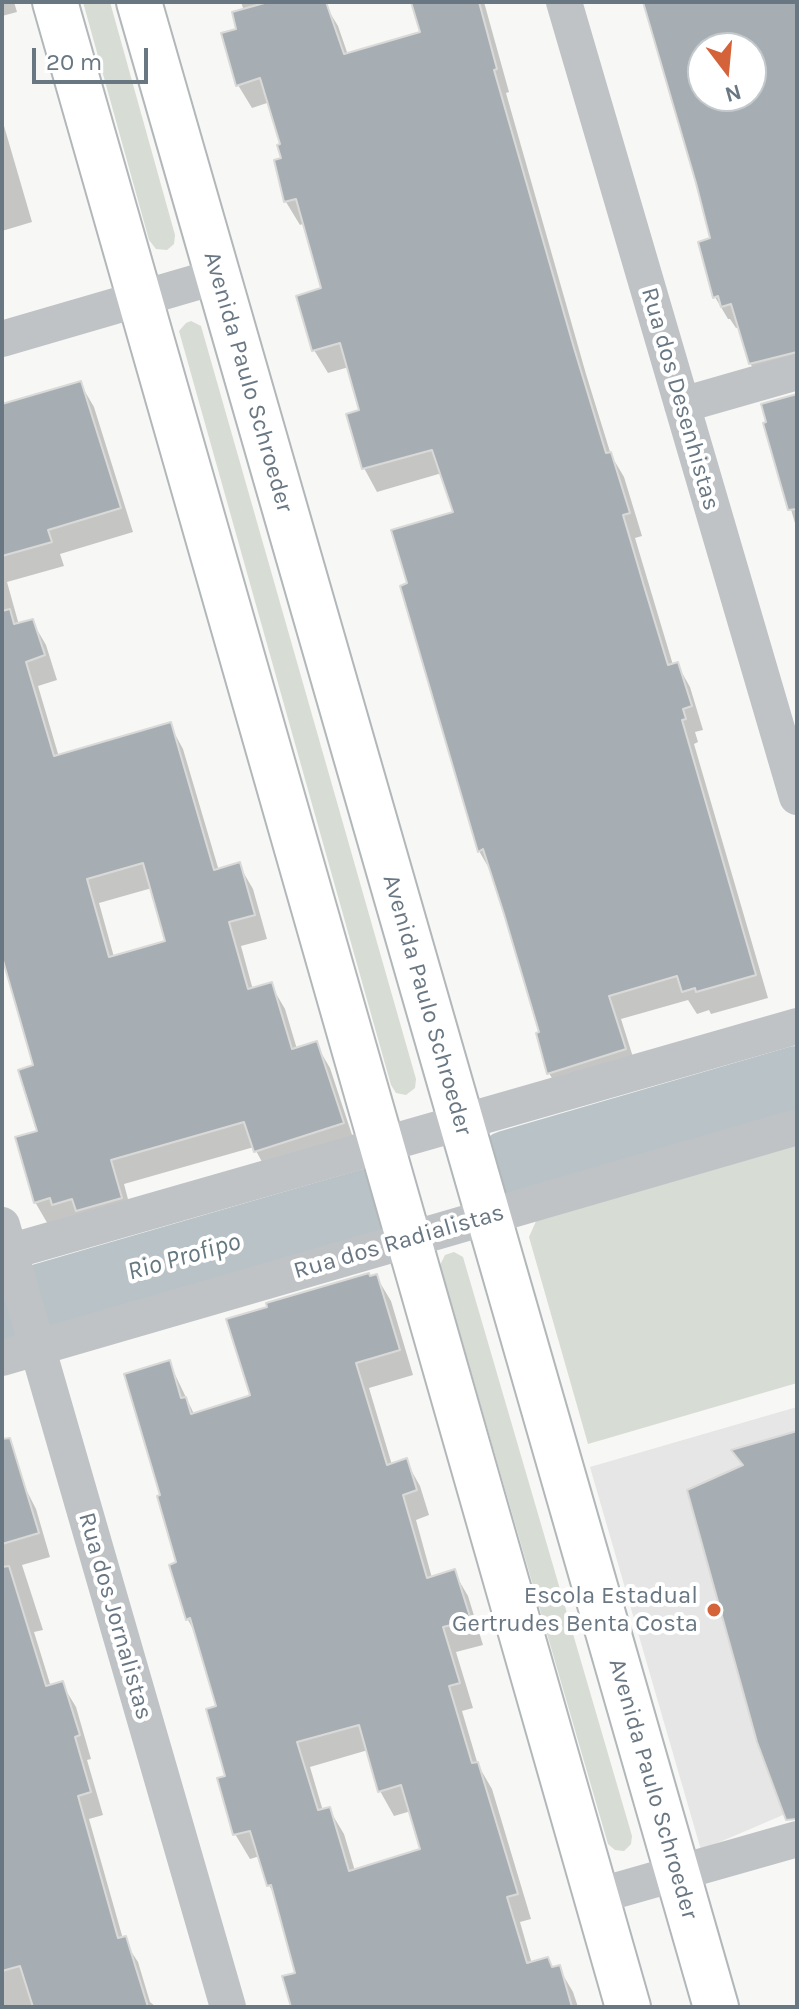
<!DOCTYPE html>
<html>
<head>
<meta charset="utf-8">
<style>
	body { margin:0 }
	#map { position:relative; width:799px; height:2009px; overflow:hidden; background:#f7f7f5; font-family:Karla,sans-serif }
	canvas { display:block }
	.frame { position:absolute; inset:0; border:4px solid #697783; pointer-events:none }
	.north { position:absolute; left:687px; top:32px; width:80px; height:80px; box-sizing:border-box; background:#fff; border:2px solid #c3c9cd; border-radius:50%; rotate:164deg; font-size:22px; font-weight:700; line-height:32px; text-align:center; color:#697783 }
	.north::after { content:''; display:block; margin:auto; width:28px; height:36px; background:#d46339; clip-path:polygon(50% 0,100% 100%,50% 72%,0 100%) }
	.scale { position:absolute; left:32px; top:48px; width:116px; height:36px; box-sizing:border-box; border:4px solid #697783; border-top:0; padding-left:10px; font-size:24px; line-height:28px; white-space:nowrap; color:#697783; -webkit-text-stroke:6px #fff; paint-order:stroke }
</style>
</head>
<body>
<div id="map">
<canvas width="799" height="2009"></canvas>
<div class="frame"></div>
<div class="north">N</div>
<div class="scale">20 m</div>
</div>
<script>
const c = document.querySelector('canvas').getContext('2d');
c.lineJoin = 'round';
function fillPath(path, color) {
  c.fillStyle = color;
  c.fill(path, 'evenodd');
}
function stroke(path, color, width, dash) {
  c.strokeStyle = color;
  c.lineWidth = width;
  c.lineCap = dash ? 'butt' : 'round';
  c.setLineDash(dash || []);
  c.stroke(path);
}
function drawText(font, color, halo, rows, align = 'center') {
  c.font = font + ' Karla,sans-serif';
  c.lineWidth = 8;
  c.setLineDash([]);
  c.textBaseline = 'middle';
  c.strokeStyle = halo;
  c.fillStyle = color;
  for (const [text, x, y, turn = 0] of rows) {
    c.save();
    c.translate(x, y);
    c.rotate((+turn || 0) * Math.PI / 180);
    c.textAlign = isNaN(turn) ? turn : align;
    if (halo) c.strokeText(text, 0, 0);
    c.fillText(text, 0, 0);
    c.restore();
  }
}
const built = new Path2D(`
	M797,1407V1809L701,1850L590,1467Z`);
const green = new Path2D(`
	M83,2H110L175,235L174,244L167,250L156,249L149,240Z
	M191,321L201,326L416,1079L415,1088L406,1095L396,1093L391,1085L179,331L186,323Z
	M797,1139V1383L588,1444L529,1237L541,1210Z
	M454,1252L463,1257L632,1836L631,1844L624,1851L615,1850L608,1844L440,1265L445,1255Z`);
const shadow = new Path2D(`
	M2,2H14L17,12L2,16Z
	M241,2L324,3L338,26L348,55L422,34L413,2H484L509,92L506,93L586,374L611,455L624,477L642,536L635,538L673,665L677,664L690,687L703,730L695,732L698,742L694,744L768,998L711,1014L709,1010L697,1014L688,1000L621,1019L638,1073L562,1096L549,1073L541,1033L493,875L479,851L410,585L455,513L442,473L377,492L364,468L361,412L349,367L328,373L314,350L324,290L305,223L300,225L286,202L276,162L283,160V146L270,102L252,108L238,85L239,30L244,11Z
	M645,2H797V377L763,385L750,363L740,327L736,328L730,319H728L715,297L712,240L698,182ZM703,48H751V96H703Z
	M2,119L32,222L2,231Z
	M80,383L94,407L133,532L60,554L64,566L7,582L19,625L32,621L46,645L57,680L38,686L59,757L170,725L183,749L219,871L239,865L253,889L267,939L241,946L253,990L271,985L285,1009L297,1049L316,1044L330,1068L356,1147L269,1175L254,1147L124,1184L134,1222L49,1226L35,1202L39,1133L36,1067L2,949V485ZM152,888L167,942L114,957L99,903Z
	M797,394V530L766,424Z
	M376,1276L391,1301L413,1375L369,1388L392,1465L406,1461L420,1486L429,1515L416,1520L432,1578L454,1572L468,1596L483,1645L456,1652L473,1708L462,1711L478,1765L492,1789L531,1919L520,1922L532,1964L548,1959L553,1969L559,1968L573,1992L578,2007H293L297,1974L277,1900L269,1885L260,1856L250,1859L235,1834L218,1707L198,1638L188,1620L172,1566L179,1564L162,1496L169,1362L194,1414L249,1398L369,1278ZM368,1750L380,1791L394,1816L411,1811L423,1850L355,1871L344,1834L329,1809L323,1811L310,1767Z
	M2,1442L36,1509L50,1557L22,1565L43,1630L34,1632L51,1687L62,1684L76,1707L91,1759L87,1760L103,1815L89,1819L123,1939L138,1962L150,2002L156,2007H2Z`);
const river = new Path2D(`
	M509,1165L797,1081
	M2,1310L367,1204`);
const building = new Path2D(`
	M268,2H326L344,54L420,32L411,2H479L497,69L494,70L574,348L606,453L611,452L630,513L623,515L644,586L668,665L678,662L692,706L683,709L686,719L682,720L756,975L696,992L695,988L682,992L677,976L609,996L626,1049L547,1074L536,1033L539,1032L504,914L483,849L478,852L400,586L407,583L391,530L453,512L432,450L362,469L346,414L359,410L340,343L312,351L296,296L321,288L296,199L284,202L274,160L281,158L277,145L280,144L260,78L236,86L221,33L236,29L232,12Z
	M643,2H797V352L749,364L731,304L721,307L718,296L713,298L698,242L710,238L696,183ZM703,48H751V96H703Z
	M81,381L121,508L48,530L52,542L2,556V404Z
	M797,394V509L788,510L763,423L766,422L761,404Z
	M10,609L14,624L33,619L45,655L26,662L54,756L171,722L214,870L240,862L255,915L229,922L248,989L272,982L292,1049L317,1041L344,1123L254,1152L244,1122L111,1160L122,1198L76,1211L72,1199L52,1205L50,1198L34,1203L15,1137L37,1131L18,1070L33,1065L2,957V611ZM143,863L165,941L109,957L87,879Z
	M369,1273L370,1276L377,1274L400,1350L356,1363L387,1465L407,1458L417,1490L403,1495L427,1578L455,1569L471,1620L443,1627L460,1683L449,1686L472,1763L478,1762L518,1894L507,1897L527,1963L548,1957L552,1967L560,1965L572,2007H291L282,1976L295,1973L271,1885L267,1886L250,1831L233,1835L217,1778L225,1776L206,1709L216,1706L190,1618L186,1620L169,1565L176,1562L157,1496L160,1495L124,1374L170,1360L181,1398L186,1397L191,1414L248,1396L250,1395L226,1319L267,1307L266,1303ZM359,1725L378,1792L401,1785L420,1849L349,1871L330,1807L318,1810L297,1742Z
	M797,1431V1819L786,1820L757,1742L687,1490L743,1465L731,1450Z
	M10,1438L39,1533L2,1544V1439Z
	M9,1566L46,1686L63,1681L80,1735L75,1737L91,1792L78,1796L118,1938L126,1936L148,2007H33L20,1966L2,1971V1567Z`);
const minor = new Path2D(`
	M564,2L797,797
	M2,339L218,276
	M682,405L797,372
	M2,1225L228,2007
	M2,1254L797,1026
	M2,1358L797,1127
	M597,1896L797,1839`);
const primary = new Path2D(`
	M55,2L628,2007
	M139,2L716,2007`);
const markers = [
	[714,1610,8,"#d46339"]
];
const streetNames = [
	["Avenida Paulo Schroeder",248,382,74],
	["Rua dos Desenhistas",680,399,74],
	["Avenida Paulo Schroeder",427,1005,74],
	["Rua dos Radialistas",399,1242,-16],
	["Rua dos Jornalistas",115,1616,74],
	["Avenida Paulo Schroeder",653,1789,74]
];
const poiNames = [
	["Escola Estadual",698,1596],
	["Gertrudes Benta Costa",698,1624]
];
const waterNames = [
	["Rio Profipo",184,1257,-16]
];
fillPath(built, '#e5e6e5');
fillPath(green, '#d7dcd4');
fillPath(shadow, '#0003');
stroke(river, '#b9c3c7', 70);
fillPath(building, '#a7aeb3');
stroke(building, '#d9d9d7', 2);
stroke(primary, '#b2b7ba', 48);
stroke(minor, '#bfc3c6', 36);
stroke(primary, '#fff', 44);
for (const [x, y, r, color] of markers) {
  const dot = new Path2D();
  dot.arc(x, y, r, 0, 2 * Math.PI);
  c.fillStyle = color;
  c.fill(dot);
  stroke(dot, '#fff', 3);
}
drawText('24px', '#697783', '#fff', streetNames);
drawText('24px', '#697783', '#fff', poiNames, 'right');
drawText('italic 26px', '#65777f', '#fff', waterNames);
</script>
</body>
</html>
